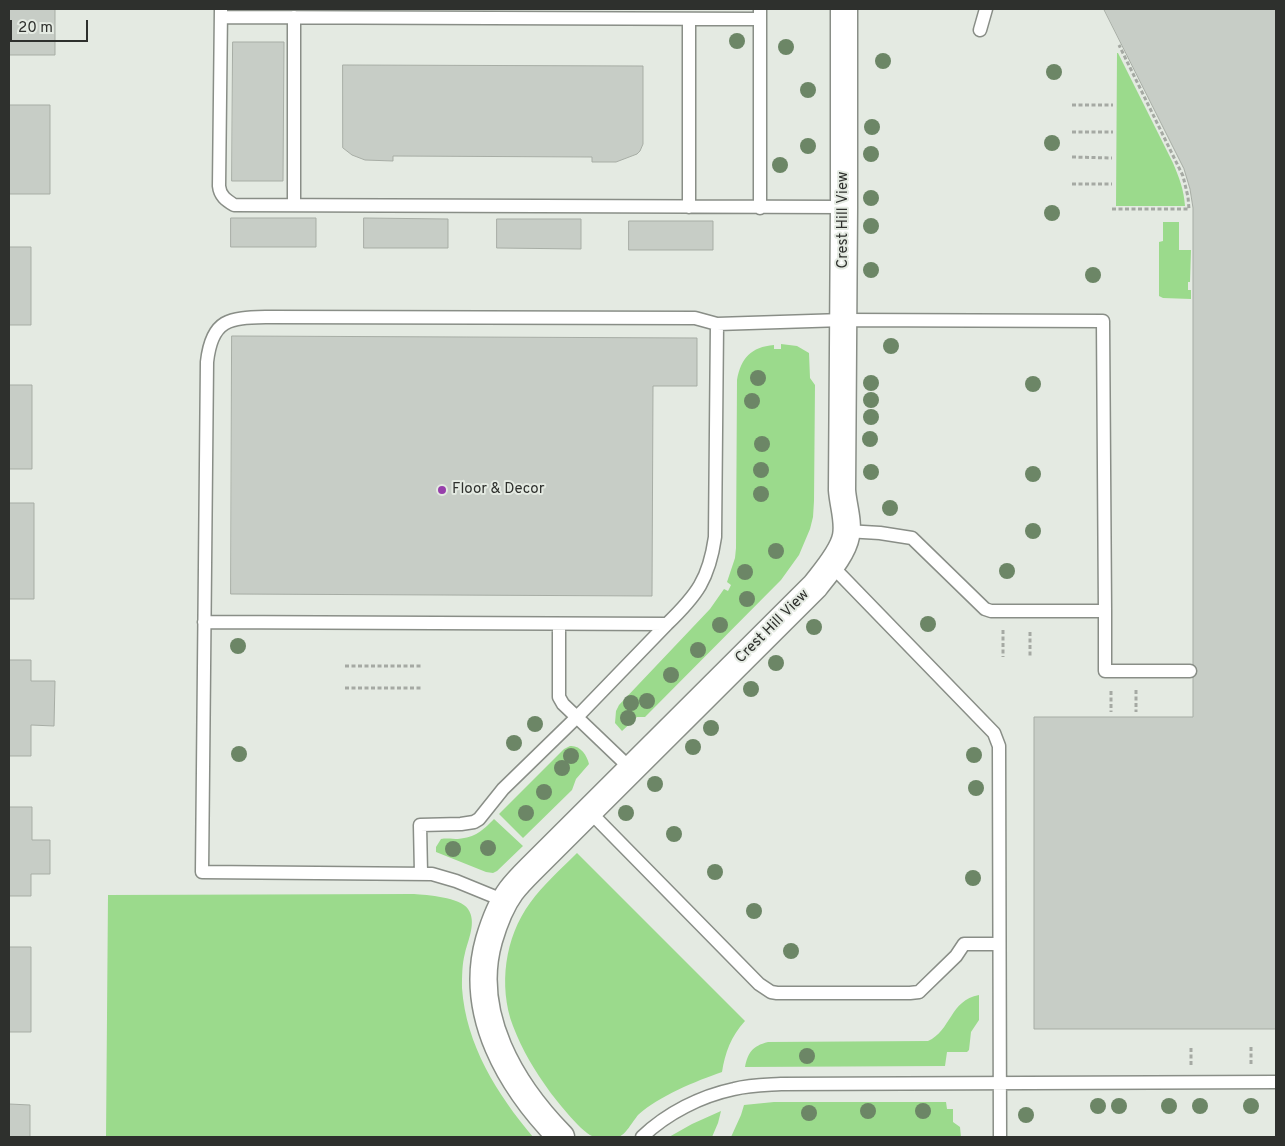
<!DOCTYPE html>
<html>
<head>
<meta charset="utf-8">
<style>
	body { margin:0 }
	#map { position:relative; width:1285px; height:1146px; overflow:hidden; background:#e4eae2; font-family:Overpass,sans-serif }
	canvas { display:block }
	.frame { position:absolute; inset:0; border:10px solid #2e302d; pointer-events:none }
	.scale { position:absolute; left:10px; top:20px; width:78px; height:22px; box-sizing:border-box; border:2px solid #2e302d; border-top:0; padding-left:6px; font-size:15px; line-height:18px; white-space:nowrap; color:#2e302d; -webkit-text-stroke:4px #e4eae2; paint-order:stroke }
</style>
</head>
<body>
<div id="map">
<canvas width="1285" height="1146"></canvas>
<div class="frame"></div>
<div class="scale">20 m</div>
</div>
<script>
const c = document.querySelector('canvas').getContext('2d');
c.lineJoin = 'round';
function fillPath(path, color) {
  c.fillStyle = color;
  c.fill(path, 'evenodd');
}
function stroke(path, color, width, dash) {
  c.strokeStyle = color;
  c.lineWidth = width;
  c.lineCap = dash ? 'butt' : 'round';
  c.setLineDash(dash || []);
  c.stroke(path);
}
function drawText(font, color, halo, rows, align = 'center') {
  c.font = font + ' Overpass,sans-serif';
  c.lineWidth = 4;
  c.setLineDash([]);
  c.textBaseline = 'middle';
  c.strokeStyle = halo;
  c.fillStyle = color;
  for (const [text, x, y, turn = 0] of rows) {
    c.save();
    c.translate(x, y);
    c.rotate((+turn || 0) * Math.PI / 180);
    c.textAlign = isNaN(turn) ? turn : align;
    if (halo) c.strokeText(text, 0, 0);
    c.fillText(text, 0, 0);
    c.restore();
  }
}
const green = new Path2D(`
	M1117,53H1118L1173,163C1179,177 1184,190 1185,206H1116Z
	M1163,222H1179V250H1191L1190,282H1188V290H1191V299L1163,298L1159,296V242L1163,241Z
	M781,344L797,346L809,353L810,378L815,385L814,501L813,517L810,529L799,555L781,580L645,717H637L622,731L615,723L616,711L619,705L710,609L724,589L728,591L731,585L727,582L735,558L736,548L737,380C741,358 751,347 774,345V349H781Z
	M570,746C580,745 587,755 589,764L576,779L572,790L523,838L499,814L564,749Z
	M494,819L523,846L497,871L493,873L486,872L436,852V847L441,839C447,838 453,839 458,839C476,837 482,831 494,819Z
	M577,853L745,1021C731,1036 725,1053 722,1072C696,1081 659,1096 638,1115C633,1121 625,1136 618,1137C614,1138 599,1138 595,1137C583,1135 558,1102 550,1092C535,1071 522,1050 513,1026C498,986 505,937 530,903C543,885 561,869 577,853Z
	M414,894C427,895 460,897 468,909C477,922 468,940 465,953C462,964 462,977 462,988C466,1045 497,1094 533,1137H106L108,895Z
	M979,995V1020L971,1032L969,1050L967,1052H947L945,1066L745,1067C748,1053 752,1046 768,1042L928,1041C951,1031 950,1000 979,995Z
	M946,1102L947,1109H953V1122L960,1127L961,1137H731L741,1115L744,1105L774,1102Z
	M721,1111L718,1123L712,1137H669L692,1124Z`);
const building = new Path2D(`
	M9,9H55V55H9Z
	M1104,9H1276V1029H1034V717H1193V208L1190,189L1184,169Z
	M233,42H284L283,181H232Z
	M343,65L643,66V144L640,151L637,154L616,162H592V157L393,156V161L365,160L352,155L343,148Z
	M9,105H50V194H9Z
	M231,218H316V247H231Z
	M364,218L448,219V248H364Z
	M497,219H581V249L497,248Z
	M629,221H713V250H629Z
	M9,247H31V325H9Z
	M232,336L697,338V386H653L652,596L231,594Z
	M9,385H32V469H9Z
	M9,503H34V599H9Z
	M9,660H31V681H55L54,726L31,725V756H9Z
	M9,807H32V840H50V874H31V896H9Z
	M9,947H31V1032H9Z
	M9,1104L30,1105V1137H9Z`);
const path = new Path2D(`
	M1072,105H1113
	M1072,132H1113
	M1072,157L1112,158
	M1072,184H1112
	M1112,209H1189L1188,197L1183,176L1119,45
	M1003,630V657
	M1030,632V657
	M345,666H421
	M345,688H421
	M1136,690V712
	M1111,691V712
	M1251,1047V1064
	M1191,1048V1065`);
const lane = new Path2D(`
	M221,9L219,186C220,196 226,200 234,205L844,207
	M221,17L760,19
	M294,17V205
	M980,30L986,9
	M689,207V19
	M760,208V9
	M831,565L994,733L999,746L1000,1137
	M1105,611V671H1190
	M204,622L667,624
	M559,624V697L563,704L631,769
	M589,811L759,984L771,992L777,993H910L919,992L922,989L956,956L964,944H999
	M421,873L420,825L461,824L474,822L479,819L503,789L577,717L667,624C697,595 709,579 715,537L717,324
	M505,901L456,881L432,874L202,872L207,362C212,317 231,318 269,317L695,318L717,324L843,320L1103,321L1105,611H991L985,609L912,538L880,533L846,531
	M642,1137C667,1113 701,1096 734,1089C750,1085 766,1085 781,1084L1276,1082`);
const street = new Path2D(`
	M561,1137C511,1086 468,1014 489,940C494,923 500,906 511,891C517,883 524,876 531,869L815,586C825,573 843,553 846,536C849,521 843,505 842,490L844,207V9`);
const trees = [
	[737,41],
	[786,47],
	[883,61],
	[1054,72],
	[808,90],
	[872,127],
	[1052,143],
	[808,146],
	[871,154],
	[780,165],
	[871,198],
	[1052,213],
	[871,226],
	[871,270],
	[1093,275],
	[891,346],
	[758,378],
	[871,383],
	[1033,384],
	[871,400],
	[752,401],
	[871,417],
	[870,439],
	[762,444],
	[761,470],
	[871,472],
	[1033,474],
	[761,494],
	[890,508],
	[1033,531],
	[776,551],
	[1007,571],
	[745,572],
	[747,599],
	[928,624],
	[720,625],
	[814,627],
	[238,646],
	[698,650],
	[776,663],
	[671,675],
	[751,689],
	[647,701],
	[631,703],
	[628,718],
	[535,724],
	[711,728],
	[514,743],
	[693,747],
	[239,754],
	[974,755],
	[571,756],
	[562,768],
	[655,784],
	[976,788],
	[544,792],
	[526,813],
	[626,813],
	[674,834],
	[488,848],
	[453,849],
	[715,872],
	[973,878],
	[754,911],
	[791,951],
	[807,1056],
	[1098,1106],
	[1119,1106],
	[1169,1106],
	[1200,1106],
	[1251,1106],
	[868,1111],
	[923,1111],
	[809,1113],
	[1026,1115]
];
const markers = [
	[442,490,5,"#973fab"]
];
const streetNames = [
	["Crest Hill View",844,220,-90],
	["Crest Hill View",773,627,-45]
];
const poiNames = [
	["Floor & Decor",452,490]
];
fillPath(green, '#9bda8c');
fillPath(building, '#c7cdc6');
stroke(building, '#a7ada5', 1);
stroke(lane, '#898e87', 15);
stroke(street, '#898e87', 29);
stroke(path, '#a5a9a3', 3, [4, 2.5]);
stroke(lane, '#fff', 12);
stroke(street, '#fff', 26);
c.fillStyle = '#6c8666';
for (const [x, y] of trees) {
  c.beginPath();
  c.arc(x, y, 8, 0, 2 * Math.PI);
  c.fill();
}
for (const [x, y, r, color] of markers) {
  const dot = new Path2D();
  dot.arc(x, y, r, 0, 2 * Math.PI);
  c.fillStyle = color;
  c.fill(dot);
  stroke(dot, '#e4eae2', 2);
}
drawText('15px', '#2e302d', '#e4eae2', streetNames);
drawText('15px', '#2e302d', '#e4eae2', poiNames, 'left');
</script>
</body>
</html>
